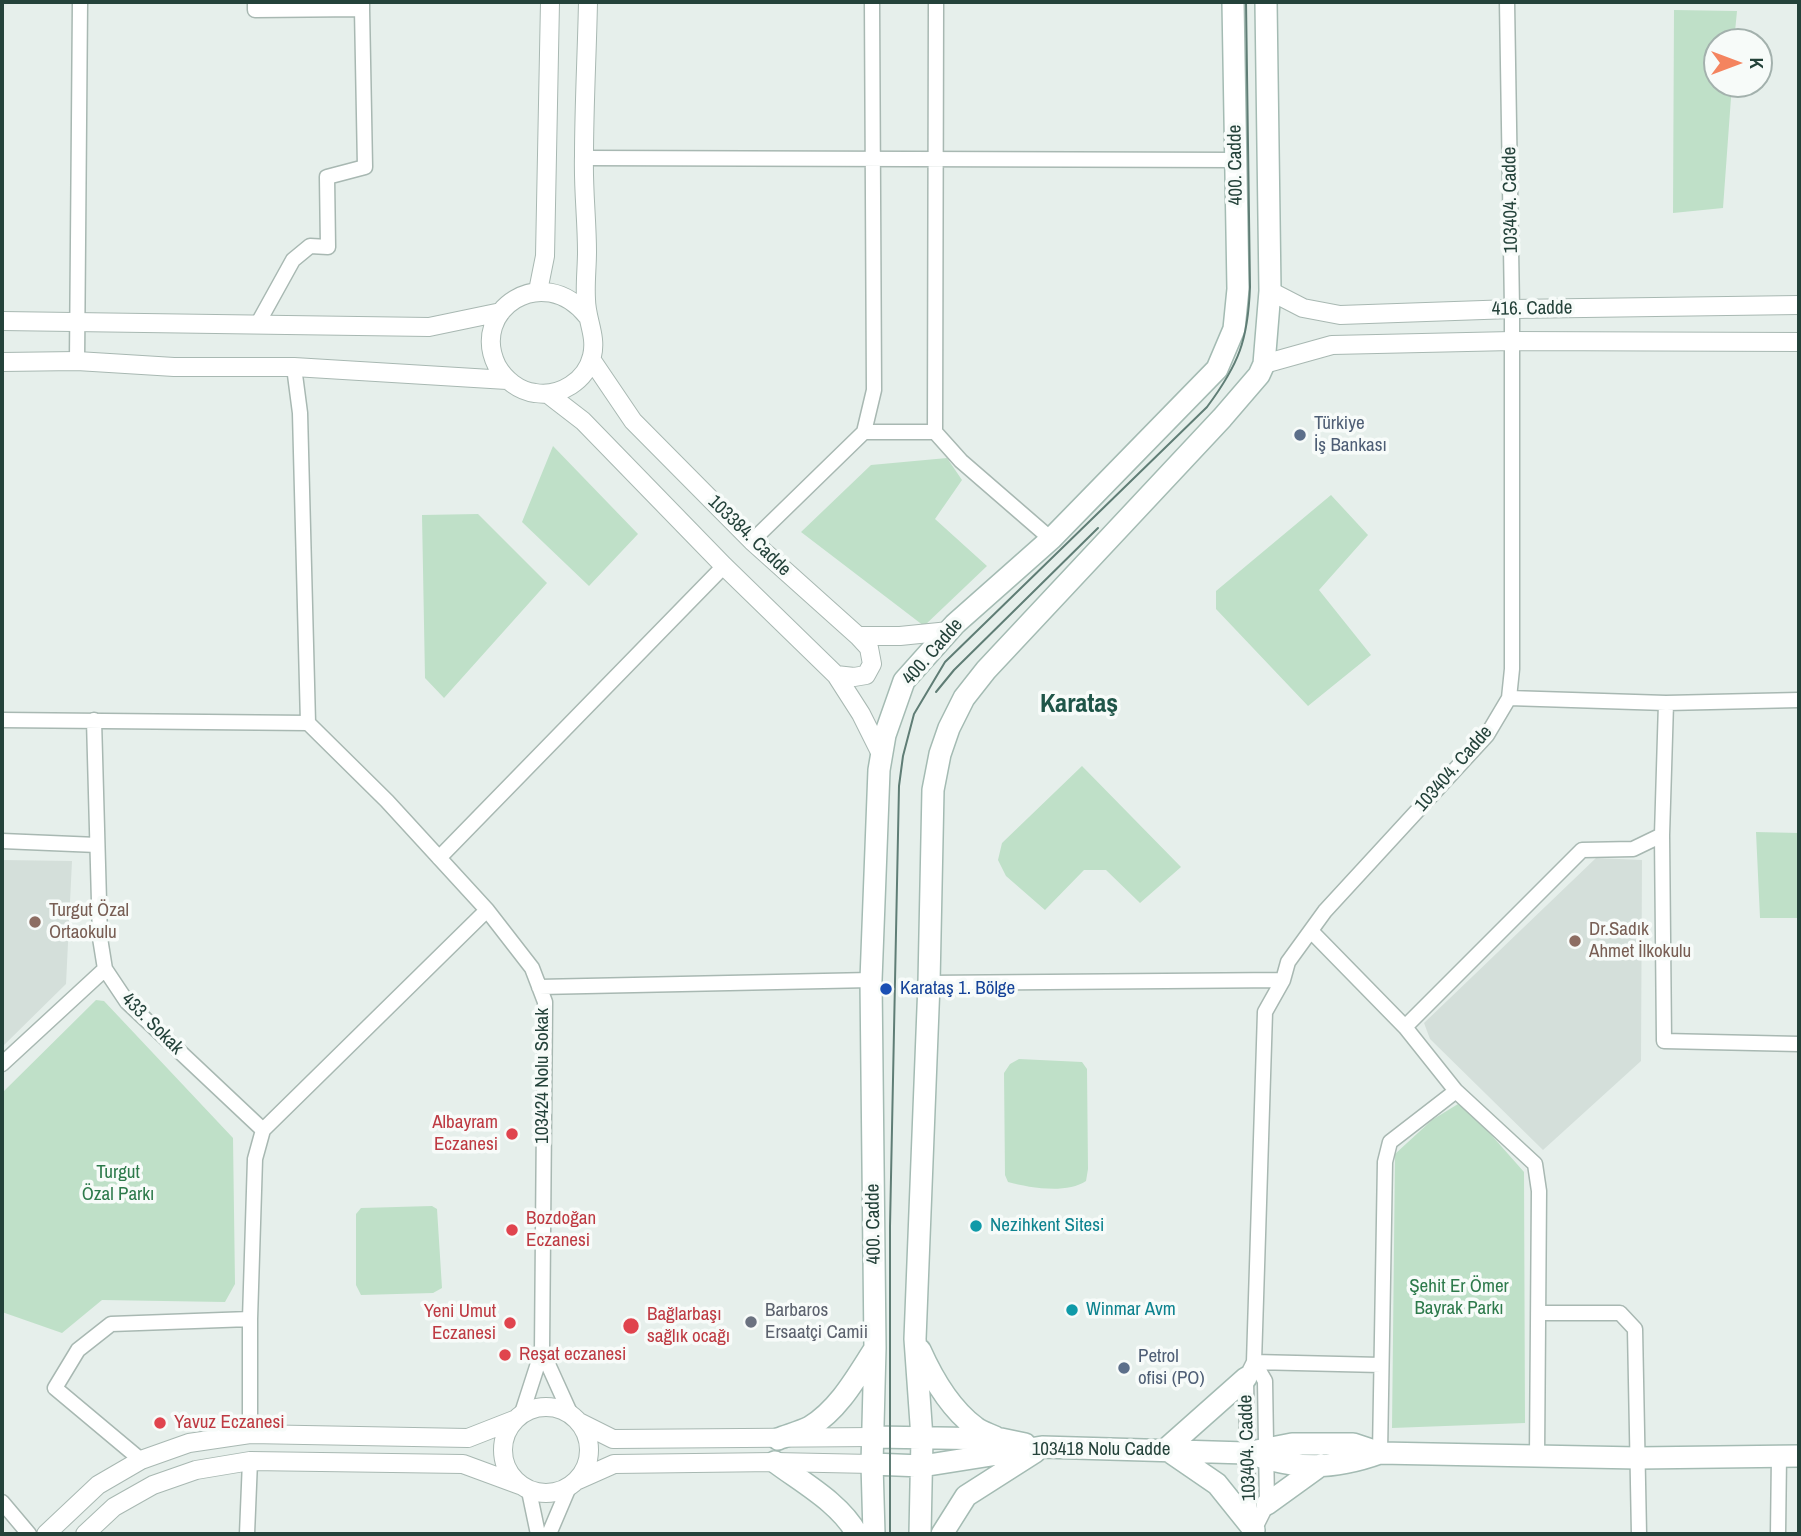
<!DOCTYPE html>
<html>
<head>
<meta charset="utf-8">
<style>
	body { margin:0 }
	#map { position:relative; width:1801px; height:1536px; overflow:hidden; background:#e6efeb; font-family:"Archivo Narrow",sans-serif }
	canvas { display:block }
	.frame { position:absolute; inset:0; border:4px solid #24423a; pointer-events:none }
	.north { position:absolute; left:1703px; top:28px; width:70px; height:70px; box-sizing:border-box; background:#f7fbf9; border:2px solid #a3b1ad; border-radius:50%; rotate:90deg; font-size:19px; font-weight:700; line-height:28px; text-align:center; color:#24423a }
	.north::after { content:''; display:block; margin:auto; width:24px; height:32px; background:#f4845f; clip-path:polygon(50% 0,100% 100%,50% 72%,0 100%) }
</style>
</head>
<body>
<div id="map">
<canvas width="1801" height="1536"></canvas>
<div class="frame"></div>
<div class="north">K</div>
</div>
<script>
const c = document.querySelector('canvas').getContext('2d');
c.lineJoin = 'round';
function fillPath(path, color) {
  c.fillStyle = color;
  c.fill(path, 'evenodd');
}
function stroke(path, color, width, dash) {
  c.strokeStyle = color;
  c.lineWidth = width;
  c.lineCap = dash ? 'butt' : 'round';
  c.setLineDash(dash || []);
  c.stroke(path);
}
function drawText(font, color, halo, rows, align = 'center') {
  c.font = font + ' "Archivo Narrow",sans-serif';
  c.lineWidth = 7;
  c.setLineDash([]);
  c.textBaseline = 'middle';
  c.strokeStyle = halo;
  c.fillStyle = color;
  for (const [text, x, y, turn = 0] of rows) {
    c.save();
    c.translate(x, y);
    c.rotate((+turn || 0) * Math.PI / 180);
    c.textAlign = isNaN(turn) ? turn : align;
    if (halo) c.strokeText(text, 0, 0);
    c.fillText(text, 0, 0);
    c.restore();
  }
}
const built = new Path2D(`
	M1596,858L1642,860L1641,1061L1543,1150L1430,1039L1424,1023Z
	M2,860L72,861L66,984L2,1047Z`);
const green = new Path2D(`
	M1674,10L1737,11L1734,42H1717V84H1732L1723,208L1673,213Z
	M553,446L638,534L589,586L522,522Z
	M947,458L962,480L935,519L987,566L924,626L801,532L871,465Z
	M1331,495L1368,535L1319,590L1371,655L1308,706L1216,609V591Z
	M478,514L547,583L444,698L425,678L422,515Z
	M1082,766L1181,867L1140,903L1106,870H1084L1045,910L1006,876L998,860L1002,843Z
	M1756,832L1799,833V918H1760Z
	M96,1000L104,1001L233,1138L235,1284L225,1302L102,1300L62,1333L2,1312V1093Z
	M1019,1059L1082,1062L1087,1069L1088,1169L1086,1181C1067,1194 1030,1188 1008,1182L1005,1175L1004,1073L1010,1064Z
	M1458,1104L1471,1112L1524,1172L1525,1423L1392,1428L1395,1154L1432,1120Z
	M432,1206L437,1209L442,1288L433,1293L361,1295L356,1285V1214L361,1208Z`);
const minor = new Path2D(`
	M255,2V10L362,9V2
	M936,2L935,432L961,461L1051,539
	M584,158L1236,160
	M257,325L293,260L310,246L328,247L327,177L365,167L362,9
	M77,361L80,2
	M864,432H935
	M752,541L864,432L874,390L872,2
	M1509,698L1666,703L1799,700
	M2,720L308,723L300,413L294,367
	M94,720L100,938L105,969L127,1002L263,1130
	M308,723L387,801L487,910L532,968L545,1002L542,1351L522,1413
	M1662,835L1664,1041L1799,1044
	M2,841L97,845
	M439,858L724,566
	M1311,931L1405,1027L1456,1091L1535,1164L1539,1191L1537,1456
	M929,983L1283,980
	M539,987L871,980
	M1405,1027L1582,850L1633,849L1662,835L1666,703
	M2,1064L105,969
	M1538,1313H1620L1635,1329L1639,1534
	M542,1351L571,1415
	M1254,1362L1265,1381L1267,1504L1254,1530
	M1254,1362L1381,1365
	M250,1434V1319L255,1159L263,1130L487,910
	M1380,1453L1385,1162L1390,1142L1456,1091
	M141,1460L55,1388L78,1350L111,1324L250,1319
	M529,1491L538,1534
	M2,1502L29,1534
	M1254,1526L1248,1500L1246,1378L1254,1362L1265,1012L1283,980L1288,962L1325,911L1487,735L1509,698L1512,669V309L1507,2
	M247,1534L250,1461
	M549,1534L569,1487
	M1778,1534L1779,1456`);
const tertiary = new Path2D(`
	M538,291L545,256L550,2
	M1270,291L1303,308L1340,315L1512,309L1799,305
	M587,316C543,261 469,310 497,366C505,380 519,391 535,393C560,397 586,381 592,356C597,336 586,319 586,299C585,283 587,267 587,252C587,220 583,188 584,156C584,105 587,53 588,2
	M2,321L429,327L501,312
	M591,359L633,421L752,541L858,636H900L949,631
	M2,362L77,361L174,367H294L507,380
	M1264,364L1332,345L1512,341L1799,342
	M548,394L583,421L724,566L836,675L861,714L882,756
	M836,675L854,677L866,675L872,664L869,648L858,636
	M503 1450a43 43 0 1 1 86 0a43 43 0 1 1-86 0Z
	M579,1422L613,1439L873,1437
	M578,1480L614,1464L775,1462L872,1464
	M46,1534L98,1485L141,1460L189,1443L250,1434L468,1438L514,1420
	M85,1534L114,1507L153,1485L196,1470L250,1461L463,1464L520,1485`);
const secondary = new Path2D(`
	M920,1350C932,1377 951,1409 975,1427C981,1432 989,1434 995,1437
	M1246,1378L1166,1449L1217,1484L1254,1530
	M873,1437L1001,1439L1025,1444
	M778,1439C788,1435 800,1432 810,1427C839,1409 856,1378 874,1350
	M1249,1453C1296,1470 1333,1470 1380,1453
	M775,1462C803,1483 840,1503 857,1534
	M872,1464L922,1466L1042,1447L1246,1453L1292,1444H1353L1380,1453L1638,1458L1799,1456
	M1267,1504L1321,1465
	M874,1534L872,1464L875,1348L871,980L879,770L885,735L904,681L955,624L1051,539L1217,369L1234,329L1238,289L1233,2
	M920,1534L922,1438L915,1339L929,983L933,790L940,754L949,728L964,698L986,670L1222,418L1259,375L1264,364L1270,291L1266,2
	M942,1534L966,1496L1035,1452`);
const tram = new Path2D(`
	M936,692L954,670L1098,528
	M890,1534V1226L899,786L903,756L914,714L945,662L1207,407C1239,364 1248,340 1250,287L1246,2`);
const markers = [
	[1300,435,7,"#5c6f8a"],
	[35,922,7,"#8d6e63"],
	[1575,941,7,"#8d6e63"],
	[886,989,7,"#1a4fb4"],
	[512,1134,7,"#e0444e"],
	[976,1226,7,"#0f9aa8"],
	[512,1230,7,"#e0444e"],
	[1072,1310,7,"#0f9aa8"],
	[751,1322,7,"#6b7280"],
	[510,1323,7,"#e0444e"],
	[631,1326,9,"#e0444e"],
	[505,1355,7,"#e0444e"],
	[1124,1368,7,"#5c6f8a"],
	[160,1423,7,"#e0444e"]
];
const streetNames = [
	["400. Cadde",1236,165,-91],
	["103404. Cadde",1511,200,-91],
	["416. Cadde",1532,309,-1],
	["103384. Cadde",749,536,44],
	["400. Cadde",933,652,-49],
	["103404. Cadde",1454,769,-49],
	["433. Sokak",152,1024,45],
	["103424 Nolu Sokak",543,1076,-90],
	["400. Cadde",874,1224,-91],
	["103404. Cadde",1248,1448,-92],
	["103418 Nolu Cadde",1101,1450]
];
const serviceNames = [
	["Türkiye",1314,424],
	["İş Bankası",1314,446],
	["Petrol",1138,1357],
	["ofisi (PO)",1138,1379]
];
const educationNames = [
	["Turgut Özal",49,911],
	["Ortaokulu",49,933],
	["Dr.Sadık",1589,930],
	["Ahmet İlkokulu",1589,952]
];
const transitNames = [
	["Karataş 1. Bölge",900,989]
];
const healthNames = [
	["Albayram",498,1123,"right"],
	["Eczanesi",498,1145,"right"],
	["Bozdoğan",526,1219],
	["Eczanesi",526,1241],
	["Yeni Umut",496,1312,"right"],
	["Eczanesi",496,1334,"right"],
	["Bağlarbaşı",647,1315],
	["sağlık ocağı",647,1337],
	["Reşat eczanesi",519,1355],
	["Yavuz Eczanesi",174,1423]
];
const parkNames = [
	["Turgut",118,1173],
	["Özal Parkı",118,1195],
	["Şehit Er Ömer",1459,1287],
	["Bayrak Parkı",1459,1309]
];
const cultureNames = [
	["Nezihkent Sitesi",990,1226],
	["Winmar Avm",1086,1310]
];
const worshipNames = [
	["Barbaros",765,1311],
	["Ersaatçi Camii",765,1333]
];
const districtNames = [
	["Karataş",1079,705]
];
fillPath(built, '#d4dfda');
fillPath(green, '#bfe0c8');
stroke(minor, '#a8b8b2', 17);
stroke(tertiary, '#a8b8b2', 20);
stroke(secondary, '#a4bbb3', 24);
stroke(minor, '#fff', 14);
stroke(tertiary, '#fff', 18);
stroke(secondary, '#fff', 21);
stroke(tram, '#5f7d75', 2);
for (const [x, y, r, color] of markers) {
  const dot = new Path2D();
  dot.arc(x, y, r, 0, 2 * Math.PI);
  c.fillStyle = color;
  c.fill(dot);
  stroke(dot, '#f7fbf9', 2.5);
}
drawText('19px', '#24423a', '#f7fbf9', streetNames);
drawText('19px', '#4e5e75', '#f7fbf9', serviceNames, 'left');
drawText('19px', '#785e54', '#f7fbf9', educationNames, 'left');
drawText('19px', '#164399', '#f7fbf9', transitNames, 'left');
drawText('19px', '#be3a42', '#f7fbf9', healthNames, 'left');
drawText('19px', '#2d7a4b', '#f7fbf9', parkNames);
drawText('19px', '#0d838f', '#f7fbf9', cultureNames, 'left');
drawText('19px', '#5b616d', '#f7fbf9', worshipNames, 'left');
drawText('bold 26px', '#1f5548', '#f7fbf9', districtNames);
</script>
</body>
</html>
